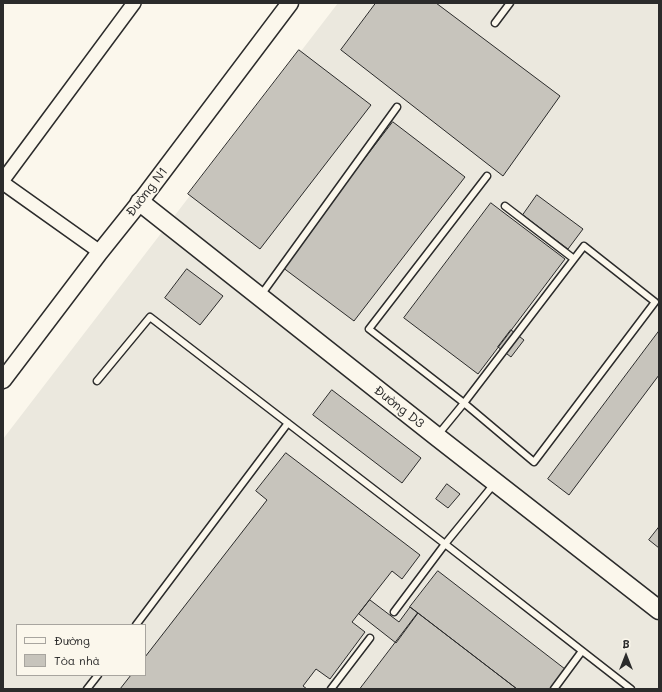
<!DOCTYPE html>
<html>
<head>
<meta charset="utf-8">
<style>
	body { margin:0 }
	#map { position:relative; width:662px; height:692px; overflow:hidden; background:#fbf7ec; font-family:Mali,sans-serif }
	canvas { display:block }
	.frame { position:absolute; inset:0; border:4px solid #2b2b2b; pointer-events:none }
	.legend { position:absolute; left:16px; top:624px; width:130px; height:52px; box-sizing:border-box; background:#fbf7ec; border:1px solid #a8a59f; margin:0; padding:5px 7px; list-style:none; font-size:12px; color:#2b2b2b }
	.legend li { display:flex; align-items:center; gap:8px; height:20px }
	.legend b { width:20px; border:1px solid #a8a59f }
	.north { position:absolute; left:606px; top:636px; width:40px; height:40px; -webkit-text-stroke:3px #fbf7ec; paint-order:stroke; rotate:0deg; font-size:11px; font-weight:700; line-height:16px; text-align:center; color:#2b2b2b }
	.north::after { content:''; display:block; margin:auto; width:14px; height:18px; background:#2b2b2b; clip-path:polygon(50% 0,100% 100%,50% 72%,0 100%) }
</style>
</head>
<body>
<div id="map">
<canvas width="662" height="692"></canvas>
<div class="frame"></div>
<ul class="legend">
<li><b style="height:5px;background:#fbf7ec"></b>Đường</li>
<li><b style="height:11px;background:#c7c4bc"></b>Tòa nhà</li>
</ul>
<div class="north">B</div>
</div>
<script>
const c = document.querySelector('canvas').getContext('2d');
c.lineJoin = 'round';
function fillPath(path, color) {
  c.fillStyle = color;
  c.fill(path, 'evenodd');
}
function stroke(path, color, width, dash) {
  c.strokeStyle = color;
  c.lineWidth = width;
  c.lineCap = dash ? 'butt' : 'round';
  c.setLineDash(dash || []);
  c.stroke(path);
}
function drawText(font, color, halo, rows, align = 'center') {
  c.font = font + ' Mali,sans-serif';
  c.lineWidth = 3.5;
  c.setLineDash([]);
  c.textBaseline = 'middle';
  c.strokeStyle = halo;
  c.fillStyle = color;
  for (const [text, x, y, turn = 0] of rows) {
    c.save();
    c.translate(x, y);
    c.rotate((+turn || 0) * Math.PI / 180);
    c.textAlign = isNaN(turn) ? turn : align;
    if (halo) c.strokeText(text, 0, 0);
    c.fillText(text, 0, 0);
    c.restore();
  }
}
const built = new Path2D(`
	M338,3H659V689H3V439ZM17,625H145V675H17Z`);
const building = new Path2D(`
	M376,3H436L560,96L503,176L341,50Z
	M299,50L371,105L260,249L188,194Z
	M393,122L465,177L354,321L282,267Z
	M537,195L583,229L568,249L523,215Z
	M491,203L565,259L478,374L404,318Z
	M187,269L223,296L200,325L165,298Z
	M511,330L524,340L511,357L498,347Z
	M659,331V375L569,495L548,479Z
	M332,390L421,458L402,483L313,415Z
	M286,453L420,555L402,579L392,571L352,622L365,632L330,679L316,669L303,686L307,689H120L131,675H145V657L267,500L256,491Z
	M447,484L460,494L448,508L436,499Z
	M659,527V548L649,540Z
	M438,571L565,669L550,689H517L410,607Z
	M370,600L399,622L410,607L418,613L396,643L359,614Z
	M418,613L517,689H360Z`);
const service = new Path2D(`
	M495,23L510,3
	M505,206L574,259
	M261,295L397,107
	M97,381L150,317L445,544L631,689
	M437,436L464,403L574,259L584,246L655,302L534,462L464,403L369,329L487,176
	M394,612L445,544L494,484
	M136,625L288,423
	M87,689L98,675
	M331,689L370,638
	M554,689L582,651`);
const minor = new Path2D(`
	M3,180L134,3
	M3,183L100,252`);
const tertiary = new Path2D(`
	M3,380L100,252L140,202L290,3`);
const secondary = new Path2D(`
	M140,202L436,436L659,610`);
const streetNames = [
	["Đường N1",147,192,-52],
	["Đường D3",399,407,38]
];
fillPath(built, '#ebe8de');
fillPath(building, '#c7c4bc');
stroke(building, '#2b2b2b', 1);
stroke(service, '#2b2b2b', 9);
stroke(minor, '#2b2b2b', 16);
stroke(tertiary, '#2b2b2b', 19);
stroke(secondary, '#2b2b2b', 21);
stroke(service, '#fbf7ec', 6);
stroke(minor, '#fbf7ec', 13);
stroke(tertiary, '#fbf7ec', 16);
stroke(secondary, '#fbf7ec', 18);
drawText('13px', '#2b2b2b', '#fbf7ec', streetNames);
</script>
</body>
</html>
